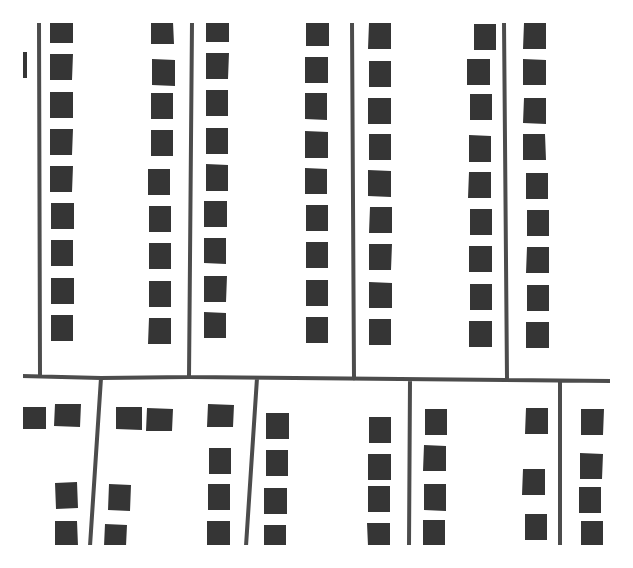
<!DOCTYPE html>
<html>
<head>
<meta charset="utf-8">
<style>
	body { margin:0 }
	#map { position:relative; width:633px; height:568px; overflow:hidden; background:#fff; font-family:Manrope,sans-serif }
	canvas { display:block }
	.frame { position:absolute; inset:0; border:23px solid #fff; pointer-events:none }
</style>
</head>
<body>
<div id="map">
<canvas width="633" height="568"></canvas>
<div class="frame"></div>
</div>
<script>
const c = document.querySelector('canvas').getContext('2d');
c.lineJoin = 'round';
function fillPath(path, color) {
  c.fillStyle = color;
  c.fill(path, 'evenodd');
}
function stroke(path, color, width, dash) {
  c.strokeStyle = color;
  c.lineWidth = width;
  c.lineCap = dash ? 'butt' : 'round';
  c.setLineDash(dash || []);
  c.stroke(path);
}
const building = new Path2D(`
	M50,22H73V43H50Z
	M151,22H173L174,44H151Z
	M206,22H229V42H206Z
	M306,22H329V46H306Z
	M369,23H391V49H368Z
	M524,23H546V49H523Z
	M474,24H496V50H474Z
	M22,52H27V78H22Z
	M206,53H229L228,79H206Z
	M50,54H73L72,80H50Z
	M305,57H328V83H305Z
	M152,59L175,60V86L152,85Z
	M467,59H490V85H467Z
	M523,59L546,60V85H523Z
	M369,61H391V87H369Z
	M206,90H228V116H206Z
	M50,92H73V118H50Z
	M151,93H173V119H151Z
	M305,93H327V120L305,119Z
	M470,94H492V120H470Z
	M368,98H391V124H368Z
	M524,98H546V124L523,123Z
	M206,128H228V154H206Z
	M50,129H73L72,155H50Z
	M151,130H173V156H151Z
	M305,131L328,132V158H305Z
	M369,134H391V160H369Z
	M523,134H545L546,160H523Z
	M469,135L491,136V162H469Z
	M206,164L228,165V191H206Z
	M50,166H73L72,192H50Z
	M305,168L327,169V194H305Z
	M148,169H170V195H148Z
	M368,170L391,171V197L368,196Z
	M469,172H491V198H468Z
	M526,173H548V199H526Z
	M204,201H227V227H204Z
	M51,203H74V229H51Z
	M306,205H328V231H306Z
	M149,206H171V232H149Z
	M370,207H392V233H369Z
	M470,209H492V235H470Z
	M527,210H549V236H527Z
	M204,238H226V264L204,263Z
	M51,240H73V266H51Z
	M306,242H328V268H306Z
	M149,243H171V269H149Z
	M369,244H392L391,270H369Z
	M469,246H492V272H469Z
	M527,247H549V273H526Z
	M204,276H227L226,302H204Z
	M51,278H74V304H51Z
	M306,280H328V306H306Z
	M149,281H171V307H149Z
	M369,282L392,283V308H369Z
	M470,284H492V310H470Z
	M527,285H549V311H527Z
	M204,312L226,313V338H204Z
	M51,315H73V341H51Z
	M306,317H328V343H306Z
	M149,318H171V344H148Z
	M369,319H391V345H369Z
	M469,321H492V347H469Z
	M526,322H549V348H526Z
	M55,404H81L80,427L54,426Z
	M208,404L234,405L233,427H207Z
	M22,407H46V429H22Z
	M116,407H142V430L116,429Z
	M147,408L173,409L172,431H146Z
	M526,408H548V434H525Z
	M425,409H447V435H425Z
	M581,409H604L603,435H581Z
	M266,413H289V439H266Z
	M369,417H391V443H369Z
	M424,445L446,446V471H423Z
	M209,448H231V474H209Z
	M266,450H288V476H266Z
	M580,453L603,454L602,479H580Z
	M368,454H391V480H368Z
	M523,469H545V495H522Z
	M77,482L78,508L56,509L55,483Z
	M109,484L131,485L130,511L108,510Z
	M208,484H230V510H208Z
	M424,484H446V511L424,510Z
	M368,486H390V512H368Z
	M579,487H601V513H579Z
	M264,488H287V514H264Z
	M525,514H547V540H525Z
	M423,520H445V546H423Z
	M55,521H77L78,546H55Z
	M207,521H230V546H207Z
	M581,521H603V546H581Z
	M367,523H390V546H368Z
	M105,524L127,525L126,546H104Z
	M264,525H286V546H264Z`);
const minor = new Path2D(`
	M39,22L40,376
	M352,22L354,379
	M504,22L507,379
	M22,376L101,378L189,377L611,381
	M189,377L192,22
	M90,546L101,378
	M246,546L257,378
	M409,546L410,380
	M560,546V381`);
fillPath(building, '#353535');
stroke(minor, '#4c4c4c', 4);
</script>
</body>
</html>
